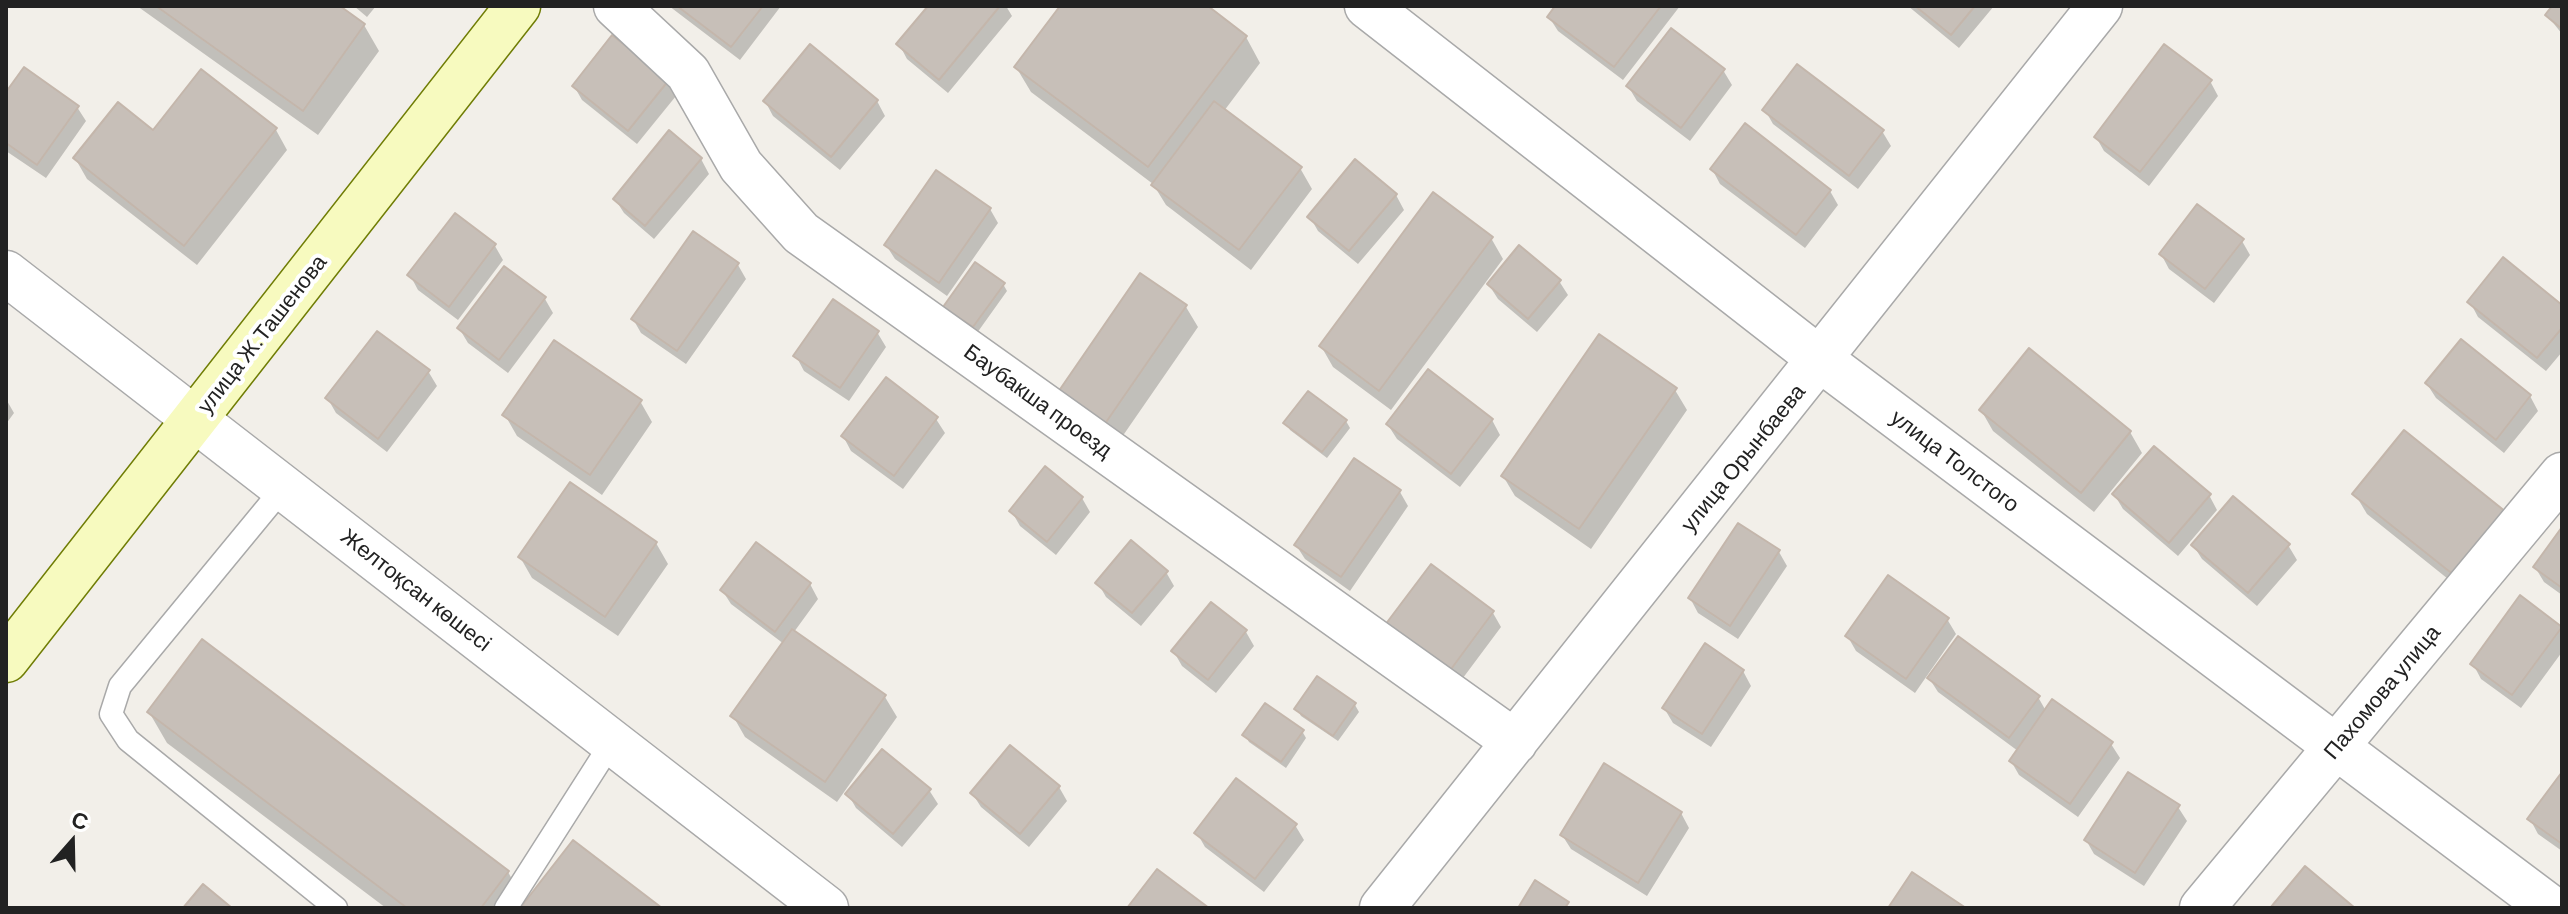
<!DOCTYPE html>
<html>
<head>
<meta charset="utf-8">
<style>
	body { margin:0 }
	#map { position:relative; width:2568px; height:914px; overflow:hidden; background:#f2efe9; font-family:Barlow,sans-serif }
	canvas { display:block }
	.frame { position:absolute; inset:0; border:8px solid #222; pointer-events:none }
	.north { position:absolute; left:32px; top:802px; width:80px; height:80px; -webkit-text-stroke:6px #fff; paint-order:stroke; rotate:20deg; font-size:22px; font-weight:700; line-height:32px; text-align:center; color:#222 }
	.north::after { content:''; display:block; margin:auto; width:28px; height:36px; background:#222; clip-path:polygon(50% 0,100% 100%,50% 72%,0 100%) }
</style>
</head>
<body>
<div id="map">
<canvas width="2568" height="914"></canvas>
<div class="frame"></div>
<div class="north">С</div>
</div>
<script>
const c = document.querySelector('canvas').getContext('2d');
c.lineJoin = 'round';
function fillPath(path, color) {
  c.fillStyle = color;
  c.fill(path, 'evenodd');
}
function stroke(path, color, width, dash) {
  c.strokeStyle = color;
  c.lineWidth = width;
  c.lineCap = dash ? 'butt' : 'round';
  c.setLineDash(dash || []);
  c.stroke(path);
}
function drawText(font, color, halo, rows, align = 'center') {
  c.font = font + ' Barlow,sans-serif';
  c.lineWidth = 8;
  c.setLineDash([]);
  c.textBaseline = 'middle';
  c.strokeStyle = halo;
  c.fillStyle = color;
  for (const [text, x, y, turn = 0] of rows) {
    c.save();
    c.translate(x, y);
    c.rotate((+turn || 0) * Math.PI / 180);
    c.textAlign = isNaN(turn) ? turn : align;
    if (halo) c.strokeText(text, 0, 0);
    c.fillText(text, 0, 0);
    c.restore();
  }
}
const shadow = new Path2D(`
	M137,6H337L364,25L379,51L318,135Z
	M354,6H376L367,17Z
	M669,6H781L740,60Z
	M930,6H1006L1012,16L948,93L907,59L899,44Z
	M1062,6H1204L1246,37L1260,63L1224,111L1300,168L1312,189L1251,270L1166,205L1153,184L1031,92L1016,67Z
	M1558,6H1680L1623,80L1558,31L1549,17Z
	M1908,6H1994L1959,48Z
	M2555,6H2562V34L2547,15Z
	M1723,70L1732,85L1690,141L1637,101L1628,86Z
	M2210,81L2218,96L2149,186L2104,151L2096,137Z
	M668,82L676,96L637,144L582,100L574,86Z
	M6,96L77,107L86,121L46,178L6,151Z
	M765,101H877L885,116L840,170L773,116Z
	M1765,110L1882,131L1891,146L1858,189L1773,124Z
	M276,130L287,150L197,265L87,179L75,158L153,133Z
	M701,159L709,174L654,239L624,213L615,199Z
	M1712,169L1830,191L1838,205L1805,248L1720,184Z
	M1396,195L1404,210L1358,264L1318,231L1310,217Z
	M990,209L998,223L947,296L895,259L886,245Z
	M1491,238L1503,259L1391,410L1333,367L1321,346Z
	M2242,241L2250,255L2214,303L2169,269L2161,254Z
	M495,246L503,260L458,320L418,290L410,275Z
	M738,265L746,279L686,364L641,333L633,319Z
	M1141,275L1186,307L1198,327L1113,450L1068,419Z
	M1559,281L1568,295L1537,332L1498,299L1489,285Z
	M1003,284L1007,291L977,333L950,314L946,307Z
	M545,299L553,313L508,373L468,343L459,328Z
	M2470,302L2562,307V352L2546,371L2478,317Z
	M877,332L886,347L849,401L804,371L796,356Z
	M428,371L437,386L387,452L336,413L328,399Z
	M2427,384L2530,396L2538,411L2504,453L2436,398Z
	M1675,390L1687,410L1591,549L1515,496L1503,476Z
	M6,399L14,413L6,424Z
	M640,401L652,422L602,495L517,436L505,415Z
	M1981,410L2130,432L2142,453L2094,512L1993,431Z
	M936,419L945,433L903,489L851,451L843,436Z
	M1492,420L1500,435L1460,487L1397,439L1388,425Z
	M1346,421L1350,428L1327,458L1290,430L1286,423Z
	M1355,461L1400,492L1408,506L1350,591L1305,559L1296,545Z
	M2114,494L2209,495L2217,510L2178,556L2123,509Z
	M2355,494L2510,517L2473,599L2367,514Z
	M1082,498L1090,512L1056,555L1020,526L1012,512Z
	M2562,531V595L2544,582L2535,567Z
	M656,543L668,564L618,636L532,578L520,557Z
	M2193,545H2288L2297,560L2257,606L2202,559Z
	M1779,552L1787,566L1738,639L1698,613L1690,598Z
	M1431,566L1493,613L1501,627L1454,690Z
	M1166,572L1174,586L1141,626L1106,597L1098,583Z
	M810,584L818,599L794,632L885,697L897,717L837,802L745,737L733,716L784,644L731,604L722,590Z
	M1212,605L1246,632L1254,646L1216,693L1182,666L1174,652Z
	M1947,619L1956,634L1915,693L1856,651L1848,637Z
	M2561,628L2562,652L2521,708L2481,679L2473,664Z
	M1743,671L1751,686L1711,747L1673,723L1664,708Z
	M1929,678L2038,697L2046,711L2111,744L2120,758L2078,817L2019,775L2011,761L2018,751L1938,692Z
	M1355,705L1359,712L1338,741L1301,716L1297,709Z
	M149,712L508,872L526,904L659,908H386L167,743Z
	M1302,731L1306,738L1286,768L1249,742L1245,735Z
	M2562,775V851L2538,834L2530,819Z
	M1059,787L1067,801L1029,847L981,807L972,793Z
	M929,790L938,804L902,847L856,808L848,794Z
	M2178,807L2187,821L2144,886L2094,854L2086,840Z
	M1681,813L1689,828L1647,896L1571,849L1562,835Z
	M1295,825L1304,840L1264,892L1205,847L1197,833Z
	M2305,869L2352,908H2274Z`);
const building = new Path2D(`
	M156,6H340L365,24L303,111Z
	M677,6H763L731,47Z
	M928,6H1000L939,80L896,44Z
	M1060,6H1208L1247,36L1148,167L1014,67Z
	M1555,6H1661L1614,67L1547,17Z
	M1915,6H1975L1951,35Z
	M2552,6H2562V29L2545,15Z
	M1671,28L1725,69L1681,128L1626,86Z
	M612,35L669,80L628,131L572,86Z
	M810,44L878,100L831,157L763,101Z
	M2164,44L2212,80L2140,172L2094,137Z
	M1797,64L1884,130L1849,176L1762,110Z
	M24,67L79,106L37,165L6,143V92Z
	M201,69L277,128L184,246L73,158L118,102L153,130Z
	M1214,101L1302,167L1239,250L1151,185Z
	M1745,123L1831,190L1796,235L1710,169Z
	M669,130L702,158L645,226L613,199Z
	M1355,159L1397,194L1349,251L1307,217Z
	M936,170L991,208L939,283L884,245Z
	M1433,192L1493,237L1379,391L1319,346Z
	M2197,204L2244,239L2205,289L2159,254Z
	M455,213L496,244L449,307L407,275Z
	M693,231L739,263L677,351L631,319Z
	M1519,245L1561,280L1528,319L1487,284Z
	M2503,257L2562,305V328L2537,358L2467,302Z
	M975,262L1005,283L973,327L943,307Z
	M504,266L546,297L499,360L457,328Z
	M1140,273L1187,305L1100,431L1054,398Z
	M833,299L879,331L840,388L793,356Z
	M377,331L430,370L378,439L325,398Z
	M1599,334L1677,388L1579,529L1501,476Z
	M2461,339L2531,395L2496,440L2425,383Z
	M554,340L642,400L590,475L502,415Z
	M2029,348L2131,431L2081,493L1979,410Z
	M1428,369L1493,419L1451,474L1386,424Z
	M886,377L938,417L894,476L841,436Z
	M1308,391L1347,420L1322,452L1283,423Z
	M2404,430L2511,516L2460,580L2352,494Z
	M2154,446L2211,494L2169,543L2112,494Z
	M1354,458L1401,490L1341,577L1294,545Z
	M1045,466L1083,497L1047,542L1009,511Z
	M570,482L657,542L605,617L518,557Z
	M2233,496L2290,544L2248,593L2191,545Z
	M1738,523L1780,550L1730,626L1688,598Z
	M2562,527V588L2533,567Z
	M1131,540L1168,571L1132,613L1095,583Z
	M756,542L811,583L775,632L720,590Z
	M1431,564L1494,611L1446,676L1382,629Z
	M1888,575L1949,618L1906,679L1845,636Z
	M2520,595L2562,627L2512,695L2470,664Z
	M1211,602L1247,630L1208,680L1171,651Z
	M792,629L886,695L825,782L730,716Z
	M1958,636L2040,696L2009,738L1927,678Z
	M202,639L509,871L481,908H407L147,712Z
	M1705,643L1744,670L1702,734L1662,708Z
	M1317,676L1356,703L1333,736L1294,709Z
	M2052,699L2113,742L2070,804L2009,761Z
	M1265,703L1304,730L1281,762L1242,735Z
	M1010,745L1060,786L1020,834L970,793Z
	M882,749L931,789L893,834L845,794Z
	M1604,763L1682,812L1638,883L1560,835Z
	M2128,772L2180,805L2135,873L2084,840Z
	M2562,772V844L2527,819Z
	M1236,778L1297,824L1255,879L1194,833Z
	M573,840L662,908H520Z
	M2305,866L2355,908L2271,907Z
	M1157,869L1209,908H1127Z
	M1912,872L1966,908H1888Z
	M1535,880L1569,902L1565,908H1518Z
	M203,884L232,908H183Z`);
const lane = new Path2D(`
	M284,487L120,686L111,714L128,740L336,908
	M506,908L612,742`);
const street = new Path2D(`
	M616,6L688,73L741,166L801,233L1515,742
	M1367,6L1821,360L2551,908
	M6,273L826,908
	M1382,908L2100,6
	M2202,908L2562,475`);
const secondary = new Path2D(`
	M6,660L518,6`);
const streetNames = [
	["улица Ж.Ташенова",262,334,-52],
	["Баубакша проезд",1038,401,36],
	["улица Орынбаева",1743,458,-51],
	["улица Толстого",1955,461,37],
	["Желтоқсан көшесі",416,590,38],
	["Пахомова улица",2382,692,-50]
];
fillPath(shadow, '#0003');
fillPath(building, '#c7bfb8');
stroke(building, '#c4b6ab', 2);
stroke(lane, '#a9a9a9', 25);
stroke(street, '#a9a9a9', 47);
stroke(secondary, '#707d05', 47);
stroke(lane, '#fff', 22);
stroke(street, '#fff', 44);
stroke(secondary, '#f7fabf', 44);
drawText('22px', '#222', '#fff', streetNames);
</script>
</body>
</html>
